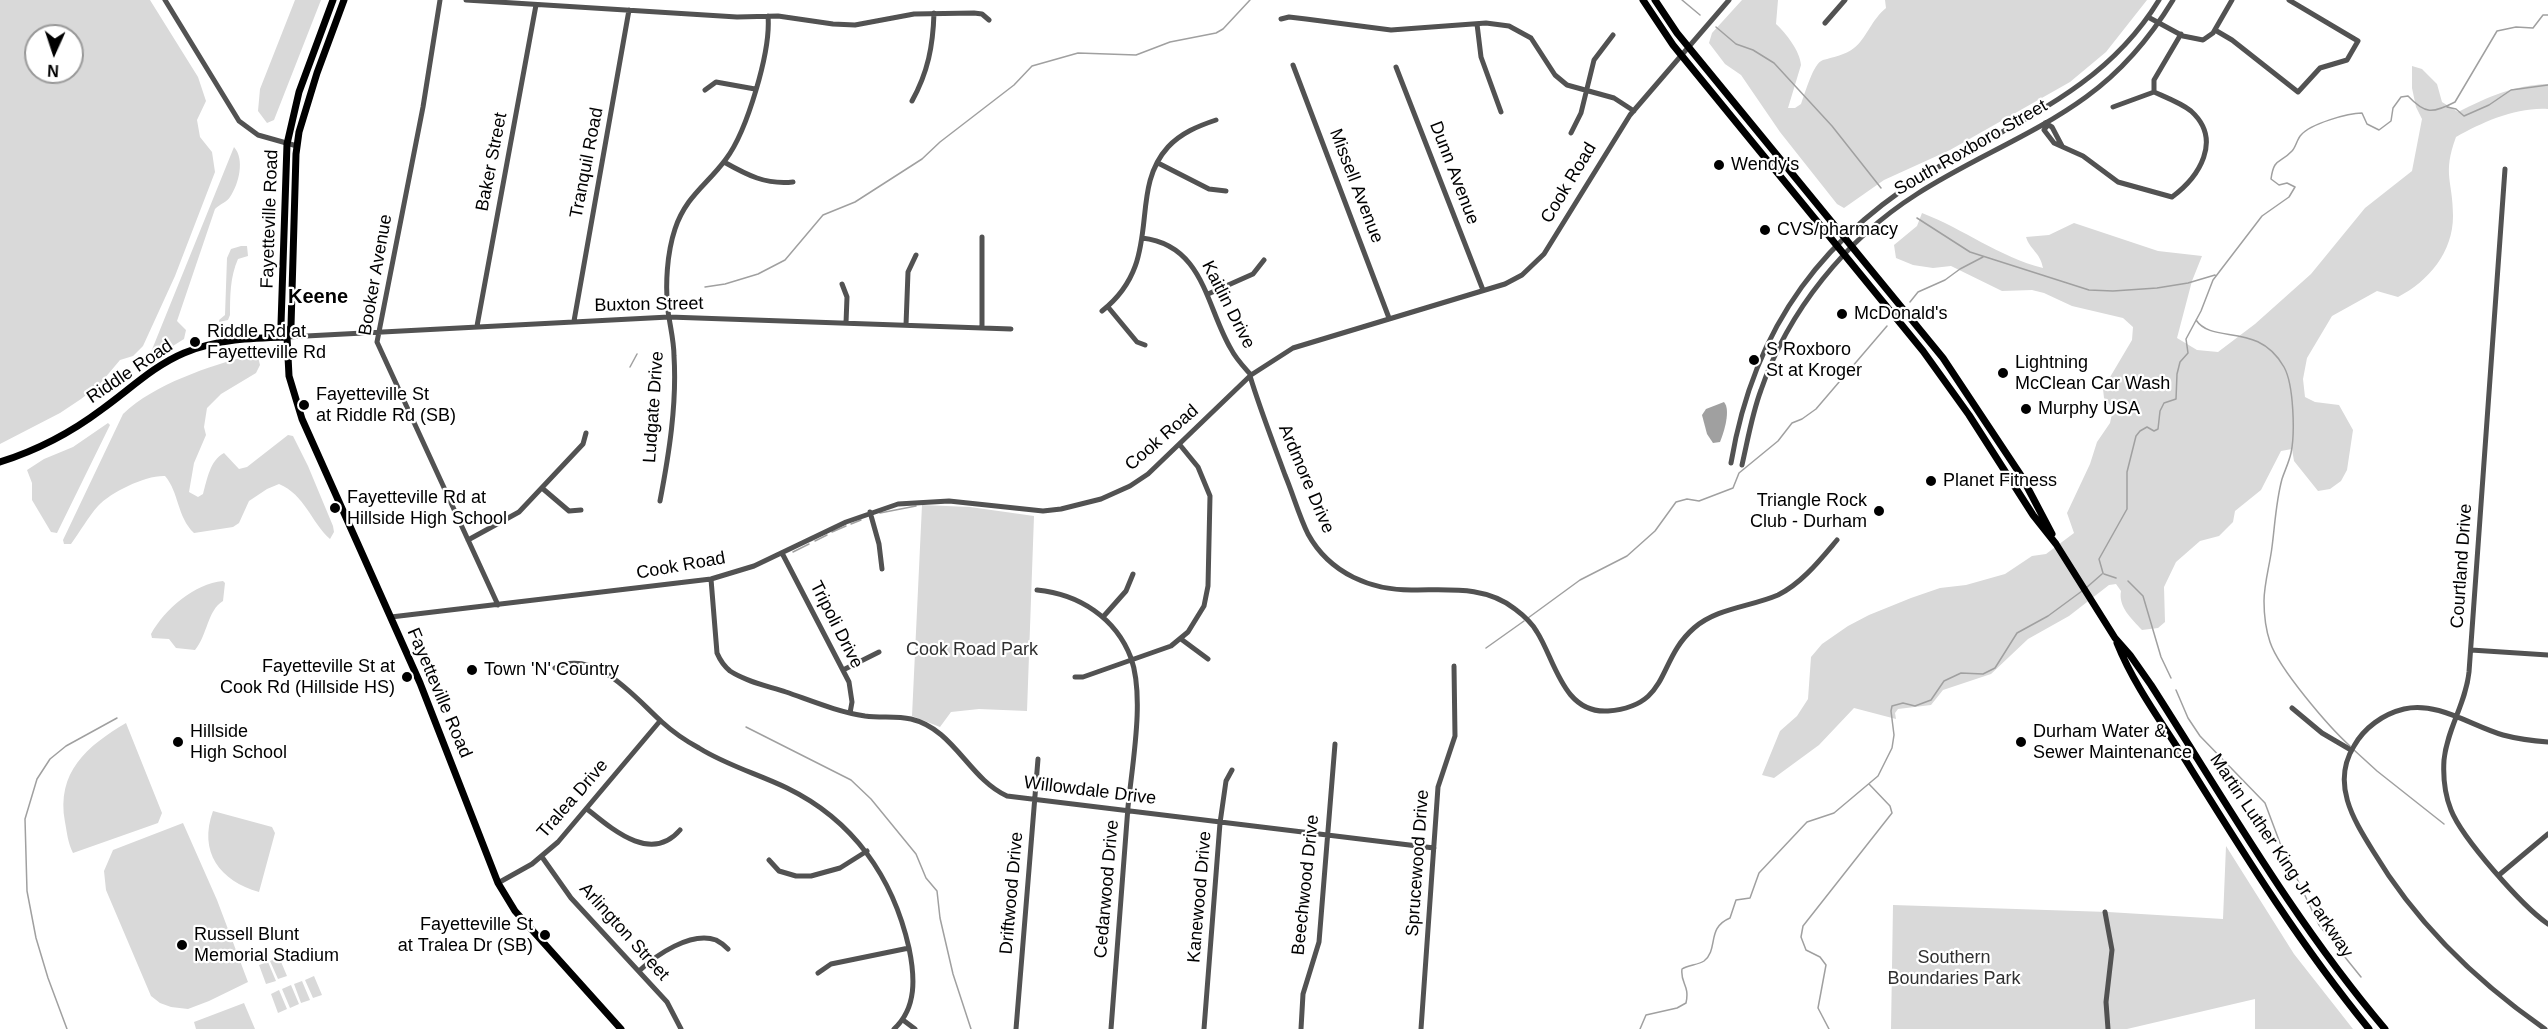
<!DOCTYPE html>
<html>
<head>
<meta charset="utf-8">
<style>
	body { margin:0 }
	#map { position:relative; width:2548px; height:1029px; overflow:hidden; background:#fff; font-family:Arial,sans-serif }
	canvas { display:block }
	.north { position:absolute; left:24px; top:24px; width:60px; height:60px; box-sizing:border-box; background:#fff; border:2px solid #999; border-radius:50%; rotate:183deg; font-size:16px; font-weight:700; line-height:24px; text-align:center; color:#000 }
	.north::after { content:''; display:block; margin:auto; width:21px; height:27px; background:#000; clip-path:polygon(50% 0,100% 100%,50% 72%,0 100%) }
</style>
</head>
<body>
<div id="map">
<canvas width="2548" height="1029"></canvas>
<div class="north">N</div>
</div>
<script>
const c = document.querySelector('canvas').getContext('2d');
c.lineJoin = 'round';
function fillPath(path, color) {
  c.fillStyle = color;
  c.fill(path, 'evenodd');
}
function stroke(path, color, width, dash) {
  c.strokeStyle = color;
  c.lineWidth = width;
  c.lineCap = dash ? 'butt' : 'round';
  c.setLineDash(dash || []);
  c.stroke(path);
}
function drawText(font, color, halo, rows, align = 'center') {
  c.font = font + ' Arial,sans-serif';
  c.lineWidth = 4.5;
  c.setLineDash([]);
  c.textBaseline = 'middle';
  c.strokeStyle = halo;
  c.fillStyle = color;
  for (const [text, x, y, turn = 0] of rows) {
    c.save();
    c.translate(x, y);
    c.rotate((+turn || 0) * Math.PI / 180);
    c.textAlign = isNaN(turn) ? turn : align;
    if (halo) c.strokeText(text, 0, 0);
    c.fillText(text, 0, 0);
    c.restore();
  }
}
const green = new Path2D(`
	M0,0H150L198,77L206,101L197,120L200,137L212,152L215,172L175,276L143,346L133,356L120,360L99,385L81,399L60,413L0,444ZM36,36H72V72H36Z
	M295,0H321L274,120L267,123L258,111L260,89Z
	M1742,0H1778L1776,24C1786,33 1800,51 1801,65L1788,108H1795L1801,104C1805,94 1813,63 1823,60C1834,57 1845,55 1854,48C1866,39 1872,19 1886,8L1885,0H2147L2106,52L2070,82L1950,150L1884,180L1844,208L1837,204L1780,132L1741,75L1725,64L1709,43L1712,33Z
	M2412,66L2422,69L2437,84L2442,102L2458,112C2488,97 2514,85 2548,84V109C2516,107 2483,122 2456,137C2442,175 2453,180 2453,216C2453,252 2429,281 2398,297L2377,291L2332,316L2307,358L2303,379L2305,397L2315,402L2339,405L2353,430L2347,470L2341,481L2330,489L2318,491L2294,461L2292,449L2281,451L2261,490L2235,511L2233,522L2219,536L2200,541L2176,562L2164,587L2165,622L2158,628L2142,630C2132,619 2118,607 2121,591L2116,584L2109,585L2069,616L2028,639L1991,674L1943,690L1931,705L1898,709L1895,713L1896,719L1854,708L1819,745L1774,778L1762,775L1780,731L1797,716L1808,699L1811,657L1822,644L1848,626L1869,615L1911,598L1940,588L1966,585L2005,574L2032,556L2046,554L2074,533L2067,513L2090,464L2097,442L2110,423L2113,409L2104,398L2103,389L2132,340L2133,327L2123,318L2072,306L2044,293L2032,290L2002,291L1951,266L1933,268L1913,265L1896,258L1894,245L1917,226L1922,213C1964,229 1999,257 2043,268C2040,252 2030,250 2026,237L2049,235L2074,223L2158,251L2202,256L2192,281L2177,338L2197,350L2218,352L2255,324L2311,274L2365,208L2412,171L2422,119L2416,107L2412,88Z
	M234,147C245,159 239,184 230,197C227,202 220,204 215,209L177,321L186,330L184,339L152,359L150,357L151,352Z
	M241,246H247L248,256L238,259C230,277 230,296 230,315L228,320L219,322V320L225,315L227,258L231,249Z
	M250,355L258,357L260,365L256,373L221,394L207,408L204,427L206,435L194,463L189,492L198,497L203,494C207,480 210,460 224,453L239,469L247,467L288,435L293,436L308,466L333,526L334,532L330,539C311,522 305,495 279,484L267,489L249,501L239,523L233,527L194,533C177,517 179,492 165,476C146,475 111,492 98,506C88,517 80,532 71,544H64L63,540L123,414C154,384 210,366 250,355Z
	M108,423L110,425L57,533L51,532L32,500V483L27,470L44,459L73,447Z
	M922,505L970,507L1034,516L1027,711L979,709L951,712L940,727L912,716Z
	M223,581L225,583L223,601C207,611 208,634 195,650L176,648L169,639L152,638L151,634C165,609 194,584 223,581Z
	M126,723L162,813L158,823L73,853C68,843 67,833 65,822C56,772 87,746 126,723Z
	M213,811L272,827L275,833L259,892C220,881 198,852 213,811Z
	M183,823L217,900L248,982L209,1001L188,1009L171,1007L160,1003L151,996L106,890L104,871L113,850Z
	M2226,846L2294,954L2353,1029H2255V999L2127,1029H1891L1893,905L2108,912L2223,919Z
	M279,957L287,976L278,979L270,961Z
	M268,962L276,981L266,984L259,965Z
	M314,976L322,995L313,998L305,980Z
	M302,981L310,1000L301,1003L294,984Z
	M291,985L299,1004L290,1008L282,989Z
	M279,990L287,1009L278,1013L271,994Z
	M244,1003L255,1029H196L194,1022Z`);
const water = new Path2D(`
	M1724,402C1731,410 1724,432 1720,442L1713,443L1707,434L1702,415L1706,409Z`);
const stream = new Path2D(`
	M1682,0L1700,15
	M1716,27L1736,44L1753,50L1774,63L1832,126L1881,188
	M2447,107L2456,109L2464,116L2489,105L2511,90L2548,85
	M1917,218L1970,252L2089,290L2113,291L2157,288L2188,283L2215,275
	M705,287L725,284L758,274L785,260L823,215L855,202L922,159L940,142L1014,85L1032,66L1078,53L1136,55L1170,42L1216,33L1223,29L1250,0
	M1910,302L1918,292L1945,280L1960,269L1983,257
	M2196,320C2213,345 2258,321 2284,367C2294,385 2295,434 2291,453C2289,462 2285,470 2282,479C2276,501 2275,524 2272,547C2270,564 2264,584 2264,601C2264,614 2266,630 2270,642C2279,669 2329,727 2350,746
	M630,367L637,354
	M880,513L916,506
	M851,524L861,520
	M832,532L846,526
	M815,541L827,535
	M793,552L809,544
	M2103,573L2099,559L2127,509V472L2136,436L2140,431L2147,427L2154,431L2158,429L2160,411L2164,403L2176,399L2177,374L2180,362L2188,353L2186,339L2201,311L2213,280L2262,216L2289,197L2295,187L2287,183L2279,185L2271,179C2274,157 2280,164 2292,151C2296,147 2297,139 2301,135C2310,124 2348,113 2362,113L2367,124L2379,130L2391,121L2393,108L2401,97L2408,96C2425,114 2432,114 2455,102L2497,31L2516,27L2533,28L2543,15H2548
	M2104,574L2116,578
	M2128,581L2143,596L2161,657L2171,678
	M2086,588L2102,574
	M1528,618L1580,580L1627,556L1655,531L1676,502L1687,499L1699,501L1733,488L1739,473L1778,441L1792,423L1802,419L1816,409L1887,326
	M1486,648L1524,621
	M2176,690L2188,718L2200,736L2265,803L2280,843L2319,925L2361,977
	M746,727L851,780L871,799L916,854L926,878L937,891L940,918L953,974L971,1029
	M2354,750L2377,771L2444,824
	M67,1029L48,978L36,938L27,891L25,819L37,779L50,759L66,746L117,718
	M1640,1029L1646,1015L1677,1008L1686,1003C1690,985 1680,983 1682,969C1688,965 1698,965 1704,961C1719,949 1706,928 1730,918L1736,900L1750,898L1759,873L1807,822L1834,813L1878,776L1892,748L1894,735L1891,711L1892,706L1903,703L1915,706L1931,700L1944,681L1961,673L1983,674L1995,668L2017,633L2048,616L2082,591
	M1829,1029L1818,1008L1826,965L1820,957L1806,950L1801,937L1803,926L1892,813L1890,806L1869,784`);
const minor = new Path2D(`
	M165,0L239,121L258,135L297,146
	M440,0L423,107L377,342L498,605
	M466,0L737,17L778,16L833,24L855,25L914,14L974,13L982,14L989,20
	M2148,17L2183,36L2203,40L2213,33L2232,0
	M1281,19L1289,17L1306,19L1391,30L1486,23L1509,26L1531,38L1555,75L1567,85L1614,98L1634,111
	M1825,23L1845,0
	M1477,24L1481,57L1501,112
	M2215,30L2232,40L2298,92L2320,68L2347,60L2358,41L2289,0
	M1293,65L1389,318
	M1396,67L1483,290
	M705,90L716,82L755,89
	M2154,92V80L2181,34
	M912,101C928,72 933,46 934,13
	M2045,123L2052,127L2062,146
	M2047,126L2044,130L2054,143L2083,156L2118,182L2172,197C2199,177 2223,140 2191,111C2181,103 2165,97 2154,92L2113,107
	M1571,133L1581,113L1594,60L1613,35
	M724,162C747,175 766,185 793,182
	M1158,163L1209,189L1226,191
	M2505,169L2469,672C2466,703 2447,729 2444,760C2443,776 2445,795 2451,810C2462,838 2522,906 2548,924
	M1142,238C1204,245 1206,307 1231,349C1236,359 1244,367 1251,375
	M842,284L847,297L846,323
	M1208,294L1253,274L1264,260
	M1108,307L1137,342L1145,345
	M1102,311C1166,261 1126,193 1168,147C1181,133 1198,126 1216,120
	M574,321L629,10
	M906,325L908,272L916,255
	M477,326L536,5
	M982,328V237
	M287,337L669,317L1011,329
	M1250,376C1260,409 1273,442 1285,475C1293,494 1299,516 1308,534C1330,574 1372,591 1415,590C1450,590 1486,586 1515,609C1523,615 1532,623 1537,632C1555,660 1563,714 1608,711C1671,706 1656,661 1694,628C1717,608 1750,607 1778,595C1802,583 1820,560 1837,540
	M1731,463C1754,325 1825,232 1945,163C2027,117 2108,84 2159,0
	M1742,465C1748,439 1752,414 1761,390C1788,311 1846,239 1917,194C1971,159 2034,135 2086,97C2122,71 2150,38 2173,0
	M542,488L569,511L581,510
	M660,501C669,454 677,404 674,356C674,341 670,326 668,311C665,285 667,253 675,229C686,196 707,185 726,159C747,131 771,51 768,16
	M870,512L879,544L882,569
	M468,540L519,512L583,444L586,433
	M782,553L849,682L852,702L850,713
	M711,579L717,653C720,660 724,666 730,671C747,682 768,686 786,692C812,701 838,712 865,716C881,718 896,716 911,719C954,729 969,779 1007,796L1434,848
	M1037,590C1079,594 1116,618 1131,658C1145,697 1132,765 1128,807C1122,881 1116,955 1111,1029
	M391,617L711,579L754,566L846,522L898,504L949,501L1043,511L1061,509L1101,499L1130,486L1148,474L1251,375L1293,348L1505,284L1522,275L1544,254L1630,115L1729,0
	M1103,617L1126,591L1133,574
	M1181,639L1208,659
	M2471,650L2548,655
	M555,668C595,647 636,699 662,722C673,732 686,741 699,748C726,765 758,774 787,788C853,820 893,877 909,948C915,977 917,1008 894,1029
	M843,670L879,652
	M1075,677H1083L1171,646L1188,632L1204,606L1208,586L1210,496L1198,467L1180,445
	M2292,708L2322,733L2351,750
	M587,809C612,829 651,864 680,830
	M542,857L571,898L667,1002L681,1029
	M769,860L779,871L796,876H811L840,868L867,851
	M2499,875L2548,834
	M498,883L532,864L558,842L660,721
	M2105,912L2112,950L2106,1002L2108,1029
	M639,971C656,955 691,931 716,940C720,942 725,946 728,949
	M818,973L831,964L909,948
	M903,1020L915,1029
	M1016,1029L1038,759
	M1204,1029L1220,823L1226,781L1232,770
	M1301,1029L1303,994L1319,942L1335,744
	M1421,1029L1438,787L1455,736L1454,666
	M2545,1029C2476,981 2416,923 2373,851C2353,819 2331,783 2354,746C2364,728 2383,714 2404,709C2437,701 2472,726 2503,735C2518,739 2533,741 2548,742`);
const major = new Path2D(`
	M344,0L317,73L299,132L296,154L291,326L287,337L289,376L302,419L420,683L498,883L515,911L621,1029
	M1643,0L1673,45L1923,351L1969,415L2033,515L2056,544L2115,638L2130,655L2151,685C2226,802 2295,923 2385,1029
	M1655,0L1677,33L1943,358L2022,477L2052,534
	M287,337L281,324L287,144L299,92L333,0
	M0,462C38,450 69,434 101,410C128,391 153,366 184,353C217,339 252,338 287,337
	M2117,643C2135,688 2166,728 2191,769C2247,859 2302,947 2369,1029`);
const markers = [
	[1719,165,6,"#000"],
	[1765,230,6,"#000"],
	[1842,314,6,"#000"],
	[195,342,6,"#000"],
	[1754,360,6,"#000"],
	[2003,373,6,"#000"],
	[304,405,6,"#000"],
	[2026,409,6,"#000"],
	[1931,481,6,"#000"],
	[335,508,6,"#000"],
	[1879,511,6,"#000"],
	[472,670,6,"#000"],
	[407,677,6,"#000"],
	[178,742,6,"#000"],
	[2021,742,6,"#000"],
	[545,935,6,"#000"],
	[182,945,6,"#000"]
];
const streetNames = [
	["South Roxboro Street",1971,148,-30],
	["Baker Street",492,162,-79],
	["Tranquil Road",587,163,-79],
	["Dunn Avenue",1454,173,69],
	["Cook Road",1569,183,-59],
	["Missell Avenue",1356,186,69],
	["Fayetteville Road",270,219,-88],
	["Booker Avenue",376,275,-80],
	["Buxton Street",649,305,-1],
	["Kaitlin Drive",1228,305,63],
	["Riddle Road",130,372,-34],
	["Ludgate Drive",654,407,-86],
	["Cook Road",1162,438,-41],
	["Ardmore Drive",1306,479,67],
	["Cook Road",681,566,-10],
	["Courtland Drive",2462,566,-86],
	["Tripoli Drive",836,625,63],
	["Fayetteville Road",439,693,67],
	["Willowdale Drive",1090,791,7],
	["Tralea Drive",573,799,-49],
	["Martin Luther King Jr Parkway",2281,856,56],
	["Sprucewood Drive",1418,863,-86],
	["Beechwood Drive",1306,885,-84],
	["Cedarwood Drive",1107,889,-85],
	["Driftwood Drive",1012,893,-85],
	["Kanewood Drive",1200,897,-85],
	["Arlington Street",624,932,48]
];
const poiNames = [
	["Wendy's",1731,165],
	["CVS/pharmacy",1777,230],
	["McDonald's",1854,314],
	["Riddle Rd at",207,332],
	["Fayetteville Rd",207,353],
	["S Roxboro",1766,350],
	["St at Kroger",1766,371],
	["Lightning",2015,363],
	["McClean Car Wash",2015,384],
	["Fayetteville St",316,395],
	["at Riddle Rd (SB)",316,416],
	["Murphy USA",2038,409],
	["Planet Fitness",1943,481],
	["Fayetteville Rd at",347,498],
	["Hillside High School",347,519],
	["Triangle Rock",1867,501,"right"],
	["Club - Durham",1867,522,"right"],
	["Fayetteville St at",395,667,"right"],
	["Cook Rd (Hillside HS)",395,688,"right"],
	["Town 'N' Country",484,670],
	["Hillside",190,732],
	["High School",190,753],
	["Durham Water &",2033,732],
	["Sewer Maintenance",2033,753],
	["Fayetteville St",533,925,"right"],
	["at Tralea Dr (SB)",533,946,"right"],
	["Russell Blunt",194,935],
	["Memorial Stadium",194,956]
];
const parkNames = [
	["Cook Road Park",972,650],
	["Southern",1954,958],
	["Boundaries Park",1954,979]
];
const neighbourhoodNames = [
	["Keene",318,297]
];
fillPath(green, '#d9d9d9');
fillPath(water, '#a0a0a0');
stroke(stream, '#a0a0a0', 1.5);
stroke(minor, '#525252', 5);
stroke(major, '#000', 7);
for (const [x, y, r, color] of markers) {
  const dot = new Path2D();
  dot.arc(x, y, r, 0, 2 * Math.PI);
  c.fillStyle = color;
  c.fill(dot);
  stroke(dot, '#fff', 2);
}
drawText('18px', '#000', '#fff', streetNames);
drawText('18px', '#000', '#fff', poiNames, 'left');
drawText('18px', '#303030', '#fff', parkNames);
drawText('bold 20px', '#000', '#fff', neighbourhoodNames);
</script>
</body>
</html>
